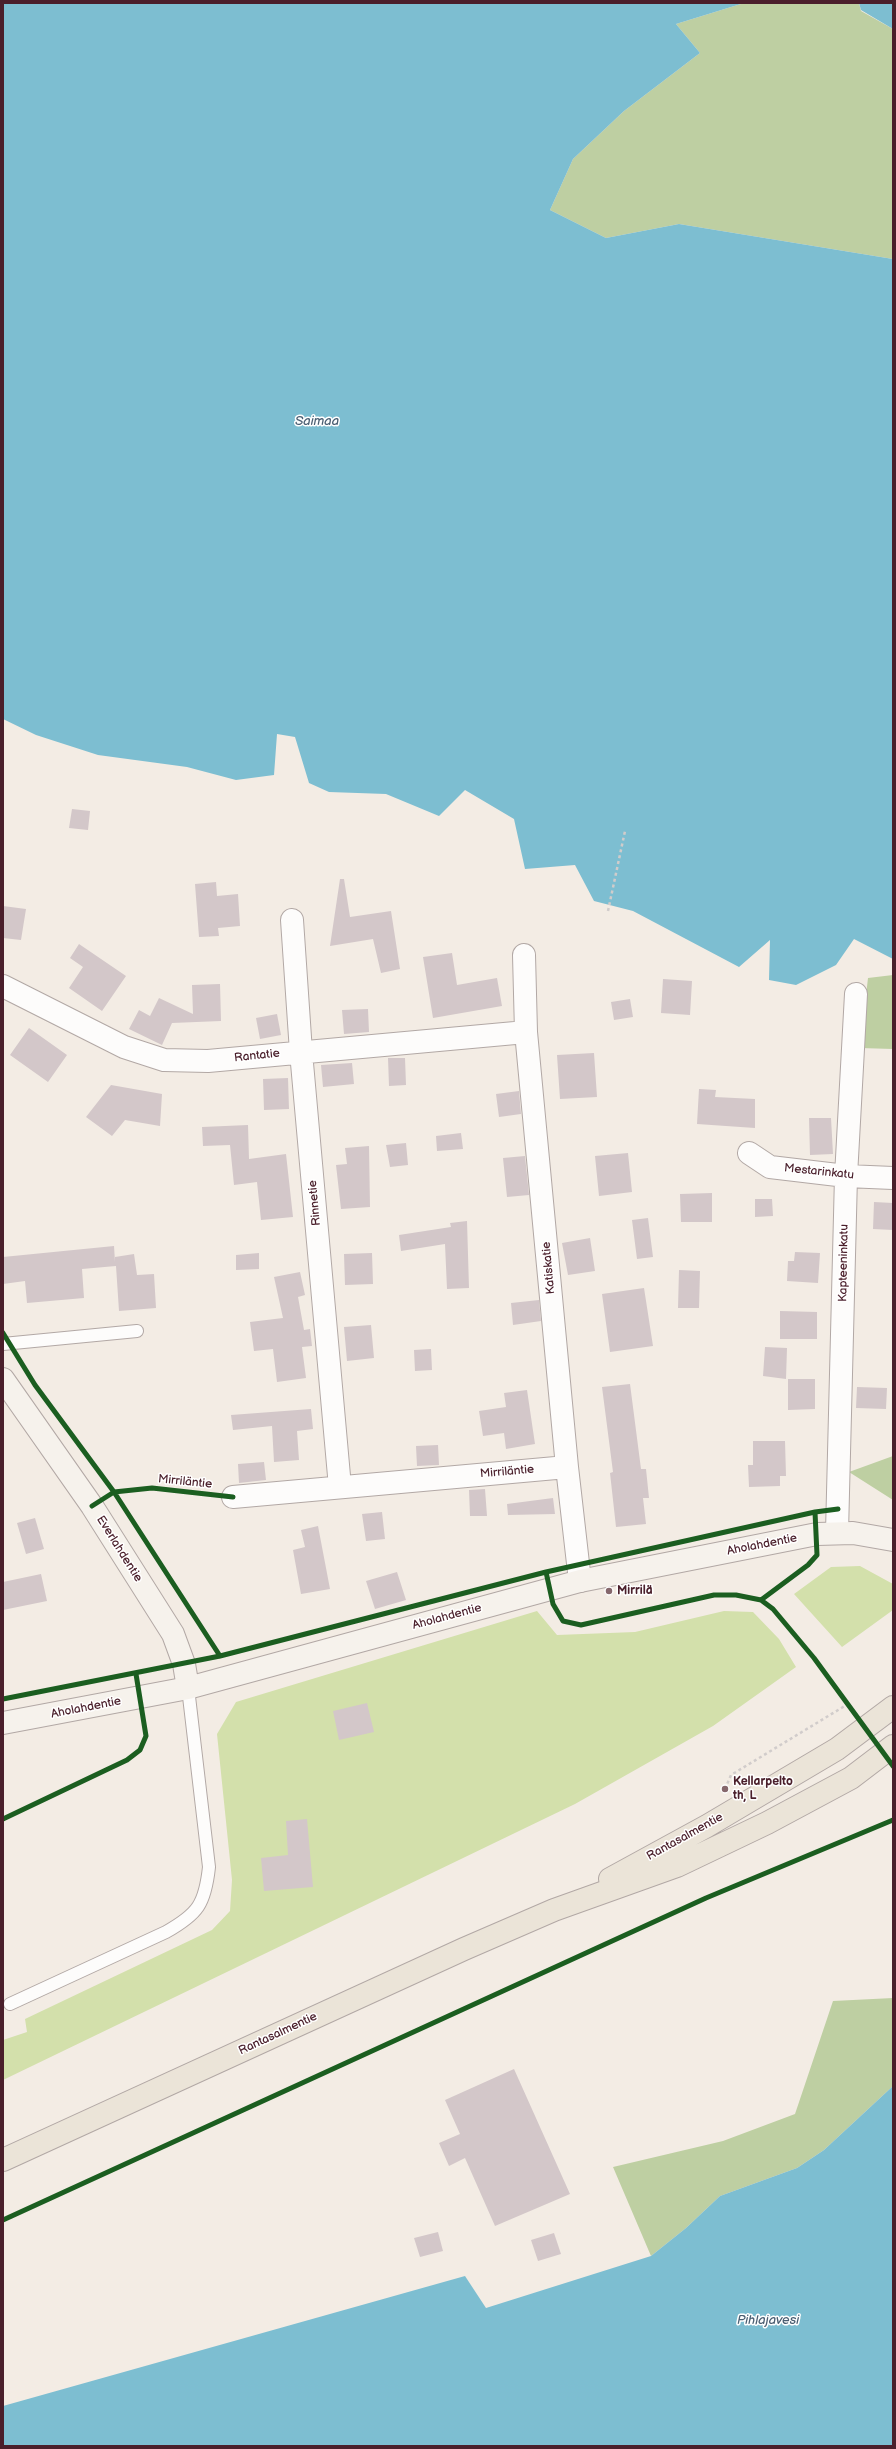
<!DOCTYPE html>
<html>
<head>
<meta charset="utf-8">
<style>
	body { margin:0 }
	#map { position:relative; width:896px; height:2449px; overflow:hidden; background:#f3ece4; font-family:"Balsamiq Sans",sans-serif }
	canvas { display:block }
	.frame { position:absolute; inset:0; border:4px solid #4a1f2b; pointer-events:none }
</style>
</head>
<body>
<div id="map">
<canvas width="896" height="2449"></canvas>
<div class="frame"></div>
</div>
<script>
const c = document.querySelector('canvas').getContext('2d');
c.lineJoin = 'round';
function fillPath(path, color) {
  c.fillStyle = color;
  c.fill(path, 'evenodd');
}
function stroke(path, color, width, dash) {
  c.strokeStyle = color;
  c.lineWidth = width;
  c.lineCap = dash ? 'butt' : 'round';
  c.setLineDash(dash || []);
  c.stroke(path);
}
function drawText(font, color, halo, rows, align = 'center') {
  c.font = font + ' "Balsamiq Sans",sans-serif';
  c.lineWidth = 3;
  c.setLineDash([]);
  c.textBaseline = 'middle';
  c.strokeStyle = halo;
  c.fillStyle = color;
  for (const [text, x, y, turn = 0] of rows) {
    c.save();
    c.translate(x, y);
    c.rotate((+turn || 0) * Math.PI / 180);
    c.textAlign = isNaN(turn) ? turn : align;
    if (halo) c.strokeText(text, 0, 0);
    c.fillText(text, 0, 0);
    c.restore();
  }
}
const green = new Path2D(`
	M860,1566L893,1584V1610L842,1647L794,1594L831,1567Z
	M537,1611L557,1635L635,1632L724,1611L753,1612L779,1639L796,1667L713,1726L575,1804L3,2080V2040L27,2032L25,2019L212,1930L230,1911L232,1880L217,1734L236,1702Z`);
const forest = new Path2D(`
	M744,3H859L861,11L893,29V259L679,224L606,238L550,210L573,159L624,111L700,53L676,24Z
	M893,975V1049L860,1048L868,978Z
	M893,1456V1500L849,1472Z
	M893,1998V2086L824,2150L797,2168L720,2196L686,2228L651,2256L613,2167L723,2141L795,2114L833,2001Z`);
const water = new Path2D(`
	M3,3H744L676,24L700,53L624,111L573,159L550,210L606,238L679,224L893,259V959L854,939L836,965L796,985L769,980L770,940L739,967L633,911L594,901L575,865L525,869L514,819L465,790L439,816L386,794L329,792L309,783L295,737L277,734L274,775L236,780L187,767L98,755L36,735L3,719Z
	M859,3H893V29L861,10Z
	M893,2086V2446H3V2406L465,2276L486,2308L651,2256L686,2228L720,2196L797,2168L824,2150Z`);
const building = new Path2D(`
	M72,809L90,811L88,830L69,828Z
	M340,879H344L350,917L391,911L400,969L381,973L373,939L330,946Z
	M216,882L217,896L238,894L240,926L218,928L219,936L199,937L195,884Z
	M3,906L26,909L21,940L3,938Z
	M79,944L126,976L102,1011L69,988L83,967L70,958Z
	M452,953L457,985L497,978L502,1006L433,1018L423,957Z
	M663,979L692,981L690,1015L661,1013Z
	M220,984L221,1021L172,1023L162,1045L129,1029L139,1010L150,1016L159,998L193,1014L192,985Z
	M630,999L633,1017L614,1020L611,1002Z
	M368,1009L369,1032L344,1034L342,1010Z
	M277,1014L281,1035L260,1039L256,1018Z
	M29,1028L67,1055L48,1082L10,1055Z
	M594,1053L597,1097L560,1099L557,1055Z
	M388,1058H405L406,1085L389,1086Z
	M352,1063L354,1084L323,1087L321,1065Z
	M288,1078L289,1109L264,1110L263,1079Z
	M111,1085L162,1094L160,1126L125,1120L112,1136L86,1117Z
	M699,1089L716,1090L715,1097L755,1099V1128L697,1124Z
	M519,1091L521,1114L499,1117L496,1094Z
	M809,1118H831L833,1154L810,1155Z
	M248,1125L249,1159L286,1154L293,1217L261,1220L257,1182L234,1185L230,1145L203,1146L202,1127Z
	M461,1133L463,1149L437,1151L436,1136Z
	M406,1143L408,1165L390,1167L386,1145Z
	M369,1146L370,1207L341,1209L336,1165L347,1164L345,1148Z
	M628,1153L632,1192L599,1196L595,1156Z
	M525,1156L529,1195L507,1197L503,1158Z
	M712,1193V1222H681L680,1194Z
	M755,1199H772L773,1216L755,1217Z
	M874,1202L893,1203V1230L873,1229Z
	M648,1218L653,1257L637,1259L632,1220Z
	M467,1221L469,1288L447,1289L445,1244L401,1251L399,1235L451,1227L450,1223Z
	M590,1238L595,1271L568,1275L562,1243Z
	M114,1246L115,1262V1257L134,1254L137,1275L154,1274L156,1308L119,1311L116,1266L82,1269L84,1298L27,1303L25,1281L3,1284V1257Z
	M795,1252L820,1253L818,1283L787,1281L788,1261H794Z
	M259,1253V1269L236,1270V1255Z
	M372,1253L373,1284L345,1285L344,1254Z
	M679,1270L700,1271L699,1308H678Z
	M300,1272L305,1295L298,1297L304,1330L310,1329L312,1346L302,1347L306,1378L277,1382L273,1349L254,1351L250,1322L283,1318L274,1277Z
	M644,1288L653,1346L610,1352L602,1294Z
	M539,1300L541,1321L513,1325L511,1303Z
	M780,1311L817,1312V1339H780Z
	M371,1325L374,1358L347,1361L344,1327Z
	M765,1347L787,1348L786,1379L763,1376Z
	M431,1349L432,1370L415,1371L414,1350Z
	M788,1379H815V1409L788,1410Z
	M630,1384L641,1469H646L649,1498H643L646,1524L616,1527L610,1473L613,1472L602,1387Z
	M857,1387L887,1388L886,1409L856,1408Z
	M527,1390L535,1444L506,1449L504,1433L483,1436L479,1411L506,1407L504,1393Z
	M311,1409L313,1429L297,1431L299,1460L274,1462L272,1426L233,1430L231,1415Z
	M753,1441H785L786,1476H780V1486L749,1487L748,1465H753Z
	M438,1445L439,1465L417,1466L416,1446Z
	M264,1462L266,1480L239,1483L238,1464Z
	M485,1489L487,1516H470L469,1490Z
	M553,1498L555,1514L508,1515L507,1504Z
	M382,1512L385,1539L366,1541L362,1514Z
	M35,1518L44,1549L26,1554L17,1523Z
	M318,1526L330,1589L301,1594L293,1550L305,1547L301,1530Z
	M397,1572L406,1600L375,1609L366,1581Z
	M41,1574L47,1601L3,1610V1582Z
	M367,1703L374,1732L339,1740L333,1711Z
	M307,1819L313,1887L264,1891L261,1858L288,1855L286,1821Z
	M514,2069L570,2194L495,2226L465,2158L449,2166L439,2143L460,2134L445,2100Z
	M438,2232L443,2251L420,2257L414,2238Z
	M554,2233L561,2254L538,2261L531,2240Z`);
const path = new Path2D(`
	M608,911L625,831
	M725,1789L731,1775L848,1704`);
const lane = new Path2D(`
	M3,1344L137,1331
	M10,2004L166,1932C198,1914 205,1904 209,1867L188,1688`);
const street = new Path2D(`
	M292,920L301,1052L340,1487
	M524,955L526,1032L567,1467L580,1581
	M3,986L124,1047L164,1060L208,1061L526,1032
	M749,1153L770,1167L846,1176L893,1178
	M233,1497L567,1467
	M837,1532L846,1176L856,994`);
const secondary = new Path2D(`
	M3,1379L92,1506L173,1634L184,1664L188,1688
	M3,1723L188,1688L580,1581L817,1534L853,1533L893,1540`);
const highway = new Path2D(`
	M610,1879L707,1826L837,1749L893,1707
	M3,2160L464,1949L554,1910L677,1866L767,1823L851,1778L893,1746`);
const cycleway = new Path2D(`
	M3,1333L35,1385L114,1492L220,1656
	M92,1506L114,1492L152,1488L233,1497
	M546,1572L553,1604L563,1621L581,1625L714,1595H736L761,1600L773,1609L814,1658L893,1766
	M761,1600L808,1565L817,1555L815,1512
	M3,1699L220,1656L546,1572L815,1512L838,1509
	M3,1819L127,1760L140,1750L146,1736L136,1674
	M3,2220L706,1898L893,1820`);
const markers = [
	[609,1591,4,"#85676c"],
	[725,1789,4,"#85676c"]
];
const streetNames = [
	["Rantatie",257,1056,-6],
	["Mestarinkatu",819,1172,6],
	["Rinnetie",315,1203,-95],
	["Kapteeninkatu",844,1263,-89],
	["Katiskatie",549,1268,-95],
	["Mirriläntie",507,1472,-5],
	["Mirriläntie",185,1482,6],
	["Aholahdentie",762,1545,-11],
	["Everlahdentie",119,1549,58],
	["Aholahdentie",447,1617,-15],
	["Aholahdentie",86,1708,-11],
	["Rantasalmentie",685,1837,-29],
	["Rantasalmentie",278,2034,-25]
];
const poiNames = [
	["Mirrilä",617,1591],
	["Kellarpelto",733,1782],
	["th, L",733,1796]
];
const waterNames = [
	["Saimaa",317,422],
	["Pihlajavesi",768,2321]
];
fillPath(green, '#d3e0ab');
fillPath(forest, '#becfa2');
fillPath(water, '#7dbed1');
fillPath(building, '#d3c7c9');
stroke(lane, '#b2a8a5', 14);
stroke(street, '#b2a8a5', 24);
stroke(secondary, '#b2a8a5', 24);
stroke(highway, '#b2a8a5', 24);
stroke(path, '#d1cccb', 2.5, [3, 3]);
stroke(lane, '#fdfcfb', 12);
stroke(street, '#fdfcfb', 22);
stroke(secondary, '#f6f2ec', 22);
stroke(highway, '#ebe4d8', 22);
stroke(cycleway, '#1b5e20', 5);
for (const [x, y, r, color] of markers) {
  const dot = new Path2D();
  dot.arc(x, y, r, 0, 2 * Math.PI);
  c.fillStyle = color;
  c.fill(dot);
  stroke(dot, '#fff', 1.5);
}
drawText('12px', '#4a1f2b', '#fff', streetNames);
drawText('bold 12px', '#4a1f2b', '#fff', poiNames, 'left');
drawText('italic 13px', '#4a5e72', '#fff', waterNames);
</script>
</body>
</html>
